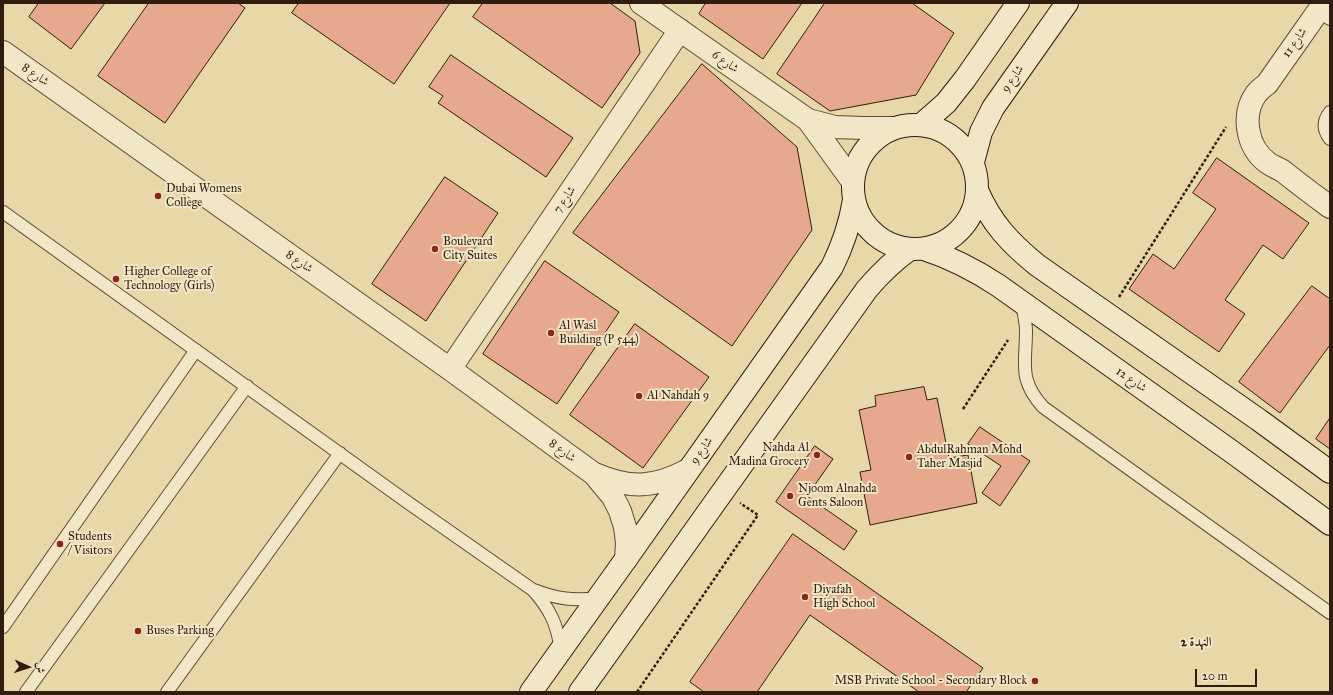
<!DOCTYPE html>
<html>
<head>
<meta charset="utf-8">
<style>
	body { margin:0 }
	#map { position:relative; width:1333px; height:695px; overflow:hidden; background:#e9d8a7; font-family:"IM FELL Great Primer",Amiri,serif }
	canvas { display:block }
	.frame { position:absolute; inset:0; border:4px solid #301c10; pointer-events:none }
	.north { position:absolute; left:8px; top:647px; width:40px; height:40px; -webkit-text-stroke:3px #f1e6c6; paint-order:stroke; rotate:93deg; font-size:11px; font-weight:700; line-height:16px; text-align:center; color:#301c10 }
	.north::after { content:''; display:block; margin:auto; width:14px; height:18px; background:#301c10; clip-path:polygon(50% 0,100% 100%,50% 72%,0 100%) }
	.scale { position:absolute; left:1195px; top:669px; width:62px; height:18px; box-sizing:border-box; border:2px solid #301c10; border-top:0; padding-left:5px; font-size:12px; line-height:14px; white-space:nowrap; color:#301c10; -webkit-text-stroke:3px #f1e6c6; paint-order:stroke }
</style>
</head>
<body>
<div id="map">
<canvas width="1333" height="695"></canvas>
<div class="frame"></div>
<div class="north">ش</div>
<div class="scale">20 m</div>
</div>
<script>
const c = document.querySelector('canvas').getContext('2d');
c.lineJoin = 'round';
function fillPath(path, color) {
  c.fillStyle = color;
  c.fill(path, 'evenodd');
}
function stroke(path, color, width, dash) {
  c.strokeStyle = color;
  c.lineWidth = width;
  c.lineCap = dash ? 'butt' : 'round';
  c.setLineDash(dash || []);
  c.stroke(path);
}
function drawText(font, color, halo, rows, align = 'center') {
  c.font = font + ' "IM FELL Great Primer",Amiri,serif';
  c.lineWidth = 4;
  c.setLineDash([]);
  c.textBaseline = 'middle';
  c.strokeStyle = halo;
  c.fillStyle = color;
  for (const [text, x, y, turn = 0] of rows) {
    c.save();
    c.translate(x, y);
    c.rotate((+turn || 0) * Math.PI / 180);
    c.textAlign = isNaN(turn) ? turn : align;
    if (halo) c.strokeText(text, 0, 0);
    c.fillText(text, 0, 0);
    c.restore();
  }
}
const building = new Path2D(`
	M39,3H105L71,49L29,17Z
	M149,3H238L245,8L165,123L98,76Z
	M299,3H450L394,84L292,13Z
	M483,3H610L635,21L640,53L602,108L473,17Z
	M706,3H802L763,59L699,14Z
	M825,3H912L954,33L916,95L830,111L777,74Z
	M451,55L573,138L546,177L438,103L443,96L429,87Z
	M702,64L797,147L812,230L732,346L573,233Z
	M1217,158L1309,223L1283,259L1263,245L1225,300L1245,314L1219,352L1129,289L1153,254L1174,269L1216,209L1193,193Z
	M445,177L498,213L426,321L372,284Z
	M545,261L619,312L557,404L483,354Z
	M1312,286L1330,299V345L1280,413L1239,382Z
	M635,324L709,377L643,468L570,415Z
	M924,387L927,400L937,398L949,458L968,455L977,503L870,525L860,472L871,470L859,410L876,406L875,396Z
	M1330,418V449L1316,439Z
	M980,427L1030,461L1000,506L982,493L1001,466L968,444Z
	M815,446L833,459L807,496L857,531L844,550L776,502Z
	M793,534L983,668L966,692H919L810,615L757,692H704L690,682Z`);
const path = new Path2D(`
	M1119,297L1226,127
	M963,409L1008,340
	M637,692L758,515L740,503`);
const lane = new Path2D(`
	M1318,11L1330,19
	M1330,112C1323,121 1323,130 1330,139
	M3,212L410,504L533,590C550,609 557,624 561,650
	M1022,303C1023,312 1026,321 1026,331C1026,364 1018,379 1043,407L1330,613
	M534,590C557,599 574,601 598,598
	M3,627L196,350
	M26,692L247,386
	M167,692L340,453`);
const street = new Path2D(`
	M641,3L808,120L853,182
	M1324,3L1267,84C1263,87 1259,90 1256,94C1241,115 1247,148 1268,163C1273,167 1279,168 1284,172C1299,184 1315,196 1330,207
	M3,52L450,369L594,474L613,497L620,511L625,527L627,543L626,559
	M808,120L835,127L864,128H894
	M450,369L680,30
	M595,474C630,489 654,488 688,470`);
const secondary = new Path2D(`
	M922,124L946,103L965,79L1018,3
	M853 187a62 62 0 1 1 124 0a62 62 0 1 1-124 0Z
	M973,162L981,132L993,108L1067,3
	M977,190C991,223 1010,243 1037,265L1259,420L1330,472
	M924,249C952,258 975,270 999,286L1235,454L1330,524
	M531,692L626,559L832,267C843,245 850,224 854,200
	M580,692L867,289C880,274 893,261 910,249`);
const markers = [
	[158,196,4,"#8f2418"],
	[435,249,4,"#8f2418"],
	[116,279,4,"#8f2418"],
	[551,333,4,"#8f2418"],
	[639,396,4,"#8f2418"],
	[817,455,4,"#8f2418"],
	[909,457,4,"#8f2418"],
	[790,496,4,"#8f2418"],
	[60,544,4,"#8f2418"],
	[805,597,4,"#8f2418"],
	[138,631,4,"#8f2418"],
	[1035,681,4,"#8f2418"]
];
const streetNames = [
	["شارع 11",1295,43,-55],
	["شارع 6",725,62,35],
	["شارع 8",35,75,35],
	["شارع 9",1013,79,-55],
	["شارع 7",565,200,-56],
	["شارع 8",299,262,35],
	["شارع 12",1131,380,35],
	["شارع 8",562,451,36],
	["شارع 9",702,451,-55]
];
const poiNames = [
	["Dubai Womens",166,189],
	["College",166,203],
	["Boulevard",443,242],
	["City Suites",443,256],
	["Higher College of",124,272],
	["Technology (Girls)",124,286],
	["Al Wasl",559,326],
	["Building (P 544)",559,340],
	["Al Nahdah 9",647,396],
	["Nahda Al",809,448,"right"],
	["Madina Grocery",809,462,"right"],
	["AbdulRahman Mohd",917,450],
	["Taher Masjid",917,464],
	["Njoom Alnahda",798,489],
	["Gents Saloon",798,503],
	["Students",68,537],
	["/ Visitors",68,551],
	["Diyafah",813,590],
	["High School",813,604],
	["Buses Parking",146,631],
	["MSB Private School - Secondary Block",1027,681,"right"]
];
const neighbourhoodNames = [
	["النهدة 2",1196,643]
];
fillPath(building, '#e6a98e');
stroke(building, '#301c10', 1);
stroke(lane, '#5e4b36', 14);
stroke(street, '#5e4b36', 24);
stroke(secondary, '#301c10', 24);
stroke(path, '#301c10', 2.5, [3, 2]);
stroke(lane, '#f1e6c6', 12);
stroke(street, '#f1e6c6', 22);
stroke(secondary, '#f1e6c6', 22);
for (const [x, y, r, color] of markers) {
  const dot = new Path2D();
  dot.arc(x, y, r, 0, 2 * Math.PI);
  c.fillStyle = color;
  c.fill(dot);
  stroke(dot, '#f1e6c6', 1.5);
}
drawText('12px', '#301c10', '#f1e6c6', streetNames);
drawText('12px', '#301c10', '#f1e6c6', poiNames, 'left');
drawText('bold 13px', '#301c10', '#f1e6c6', neighbourhoodNames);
</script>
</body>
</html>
